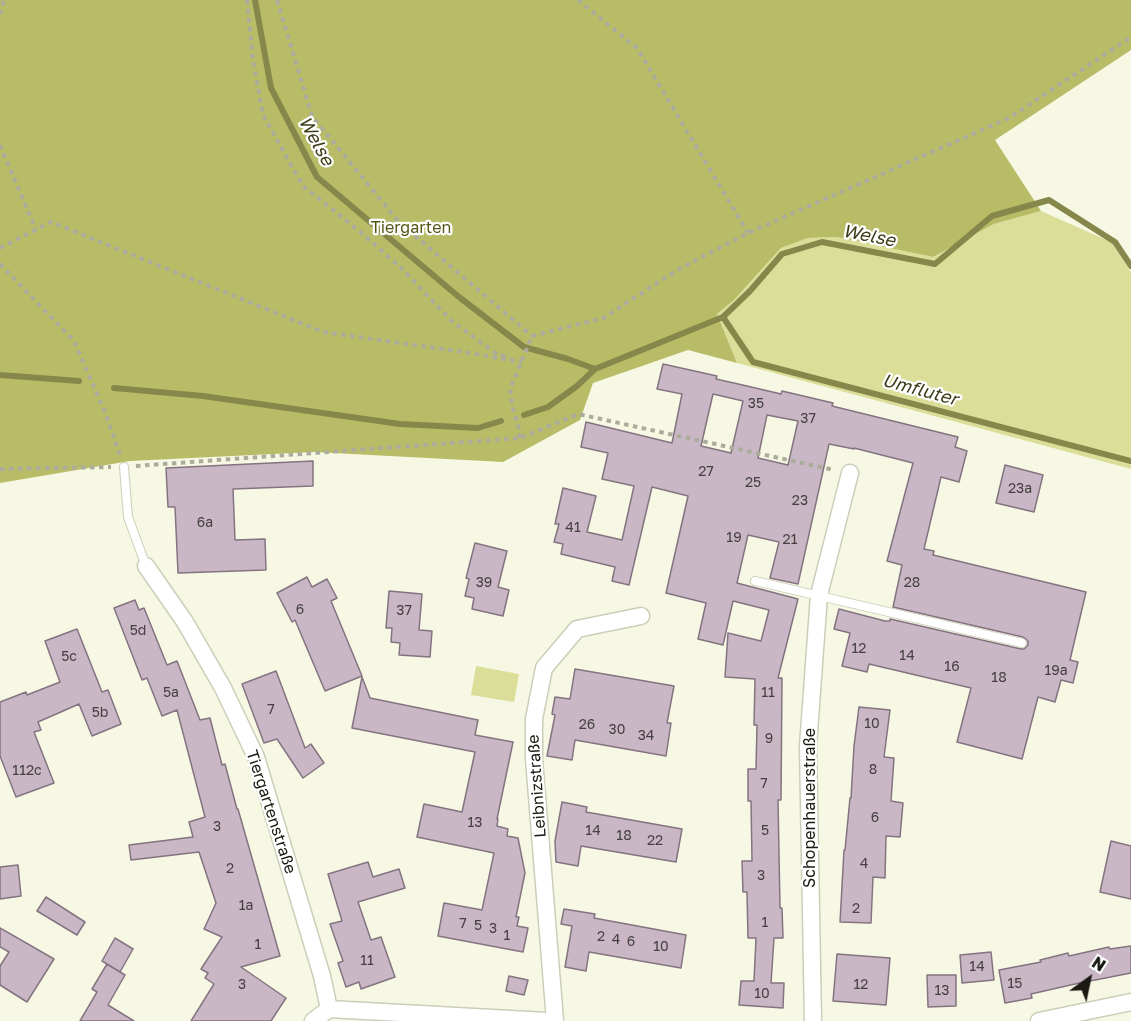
<!DOCTYPE html>
<html>
<head>
<meta charset="utf-8">
<style>
	body { margin:0 }
	#map { position:relative; width:1131px; height:1021px; overflow:hidden; background:#f7f8e3; font-family:"Golos Text",sans-serif }
	canvas { display:block }
	.north { position:absolute; left:1059px; top:949px; width:60px; height:60px; -webkit-text-stroke:4px #fff; paint-order:stroke; rotate:33deg; font-size:16px; font-weight:700; line-height:24px; text-align:center; color:#1a1a13 }
	.north::after { content:''; display:block; margin:auto; width:21px; height:27px; background:#1a1a13; clip-path:polygon(50% 0,100% 100%,50% 72%,0 100%) }
</style>
</head>
<body>
<div id="map">
<canvas width="1131" height="1021"></canvas>
<div class="north">N</div>
</div>
<script>
const c = document.querySelector('canvas').getContext('2d');
c.lineJoin = 'round';
function fillPath(path, color) {
  c.fillStyle = color;
  c.fill(path, 'evenodd');
}
function stroke(path, color, width, dash) {
  c.strokeStyle = color;
  c.lineWidth = width;
  c.lineCap = dash ? 'butt' : 'round';
  c.setLineDash(dash || []);
  c.stroke(path);
}
function drawText(font, color, halo, rows, align = 'center') {
  c.font = font + ' "Golos Text",sans-serif';
  c.lineWidth = 4.5;
  c.setLineDash([]);
  c.textBaseline = 'middle';
  c.strokeStyle = halo;
  c.fillStyle = color;
  for (const [text, x, y, turn = 0] of rows) {
    c.save();
    c.translate(x, y);
    c.rotate((+turn || 0) * Math.PI / 180);
    c.textAlign = isNaN(turn) ? turn : align;
    if (halo) c.strokeText(text, 0, 0);
    c.fillText(text, 0, 0);
    c.restore();
  }
}
const green = new Path2D(`
	M1041,211L1111,242L1131,272V469L737,363L717,314L734,300L781,248L808,238L836,237L933,257L994,224Z
	M476,666L519,674L514,702L471,695Z`);
const forest = new Path2D(`
	M0,0H1131V50L995,140L1041,211L994,224L933,257L836,237L808,238L781,248L734,300L717,314L737,363L688,350L593,383L580,420L503,462L314,452L130,461L0,483Z`);
const stream = new Path2D(`
	M255,0L271,88L317,177L459,297L524,347L568,359L595,369L723,317L750,291L782,254L822,242L935,264L992,216L1049,200L1115,242L1131,266
	M723,317L753,362L1131,461
	M0,375L79,381
	M114,388L203,396L400,424L478,428L501,421
	M524,415L548,407L577,386L595,369`);
const building = new Path2D(`
	M663,364L717,376L716,379L747,386L781,394L782,391L833,403L832,406L958,437L955,447L967,451L959,482L941,477L924,549L934,551L933,555L1086,592L1070,660L1078,662L1073,683L1061,680L1055,702L1038,697L1022,759L957,742L971,688L869,664L867,672L842,666L850,633L834,629L839,609L885,621H890V619L1021,649H1024L1028,645V641L1023,637L893,607L902,565L887,561L913,463L854,448V449L829,444L798,584L770,578L779,542L748,535L737,583L798,599L778,678H782L781,800H778L780,908H782L783,938H774L771,983H784L783,1008L739,1005L741,981H754L756,938H748L747,892H743L742,861H752L751,801H748V769H756L757,725H754L755,679L725,677L728,633L761,641L769,610L733,601L723,645L698,639L706,603L666,593L688,496L652,487L629,585L612,581L615,567L561,554L563,544L554,542L559,524H555L563,488L596,496L587,532L622,540L634,486L602,479L608,453L581,447L586,422L672,443L682,394L657,389ZM713,394L743,401L731,453L701,446ZM767,415L798,421L788,465L758,458Z
	M313,461V486L233,489L235,540L265,539L266,570L178,573L175,507H168L166,468Z
	M1005,465L1043,475L1034,512L996,503Z
	M475,543L507,551L498,587L509,590L503,616L472,609L474,598L465,596L469,579L466,578Z
	M307,577L312,587L327,579L337,598L331,601L362,676L325,691L295,620L292,622L277,593Z
	M389,591L422,594L419,630L432,631L430,657L399,655L400,643L391,642L392,628H386Z
	M135,600L139,610L144,608L167,665L177,661L200,720L210,718L222,765L225,764L237,809H238L280,956L241,967L286,998L271,1021H191L214,984L205,978L208,973L201,969L222,937L204,929L216,903L199,852L131,860L129,845L193,837L189,822L205,817L177,710L162,716L147,678L142,680L114,608Z
	M77,629L102,692L108,690L121,724L92,736L79,704L38,722L41,730L34,732L54,783L16,797L0,756V702L26,692L27,695L60,682L45,641Z
	M575,669L674,686L667,723H671L666,756L575,740L572,760L547,756L555,715L552,714L555,697L570,699Z
	M276,671L305,748L311,744L324,763L303,778L277,739L264,743L242,684Z
	M362,677L370,698L478,720L475,735L513,742L497,819H498L497,826L508,829L507,836L518,838L525,873L516,917H519L517,926L528,928L523,952L438,936L444,903L482,910L494,853L417,837L424,804L462,812L475,752L352,728Z
	M859,707L890,710L884,757L894,758L891,801L903,803L900,837L886,836L885,878L873,877L871,923L840,922L844,850H845L850,798H851L854,746Z
	M562,802L587,807L586,812L682,829L676,862L581,846L578,866L556,862L555,841Z
	M1111,841L1131,846V899L1100,892Z
	M368,862L373,877L399,869L405,888L358,902L371,940L381,937L395,977L361,989L359,982L346,987L338,963L343,961L330,924L342,921L328,874Z
	M18,865L21,896L0,899V867Z
	M46,897L85,922L77,935L37,911Z
	M564,909L595,914L594,918L686,935L681,968L589,952L586,971L565,967L572,926L561,924Z
	M0,928L54,959L27,1002L0,985V966L9,952L0,947Z
	M115,938L133,949L120,972L102,961Z
	M1131,946V973L1075,984L1031,994L1032,998L1005,1003L999,970L1041,962L1040,960L1068,953L1069,956L1109,947L1110,949Z
	M991,952L994,980L962,983L960,955Z
	M837,954L890,958L886,1005L833,1001Z
	M107,964L125,975L108,1005L134,1021H80L97,992L92,989Z
	M927,975H956V1006L928,1007Z
	M509,976L528,980L524,995L506,991Z`);
const path = new Path2D(`
	M247,0L253,60L263,115L303,186L358,230L399,266L453,322L497,354L510,358
	M277,0L312,116L399,222L532,336
	M578,0L637,48L748,233
	M0,14L4,0
	M0,145L36,230
	M0,248L51,222L323,332L464,352L522,362
	M0,264L74,341L105,412L120,455
	M532,336L603,318L679,269L748,233L1009,118L1131,37
	M520,438L518,424L513,409L510,389L532,336
	M136,466L520,438L578,414L834,470
	M0,469L111,467`);
const service = new Path2D(`
	M124,467L128,517L146,566
	M755,581L1022,643`);
const minor = new Path2D(`
	M146,566L185,622L223,688L256,757L322,976L329,1009
	M313,1021L329,1009L547,1021
	M555,1021L534,759V719L544,668L577,629L641,616
	M813,1021L808,746L819,595L850,473
	M1039,1021L1131,1002`);
const numberNames = [
	["35",756,404],
	["37",808,419],
	["27",706,472],
	["25",753,483],
	["23a",1020,489],
	["23",800,501],
	["6a",205,523],
	["41",573,528],
	["19",734,538],
	["21",790,540],
	["39",484,583],
	["28",912,583],
	["6",300,610],
	["37",404,611],
	["5d",138,631],
	["12",859,649],
	["14",907,656],
	["5c",69,657],
	["16",952,667],
	["19a",1056,671],
	["18",999,678],
	["5a",171,693],
	["11",768,693],
	["7",271,710],
	["5b",100,713],
	["10",872,724],
	["26",587,725],
	["30",617,730],
	["34",646,736],
	["9",769,739],
	["8",873,770],
	["112c",27,771],
	["7",764,784],
	["6",875,818],
	["13",475,823],
	["3",217,827],
	["14",593,831],
	["5",765,831],
	["18",624,836],
	["22",655,841],
	["4",864,864],
	["2",230,869],
	["3",761,876],
	["1a",246,906],
	["2",856,909],
	["1",765,923],
	["7",463,924],
	["5",478,926],
	["3",493,929],
	["1",507,936],
	["2",601,937],
	["4",616,940],
	["6",631,942],
	["1",258,945],
	["10",661,947],
	["11",367,961],
	["14",977,967],
	["15",1015,984],
	["3",242,985],
	["12",861,985],
	["13",942,991],
	["10",762,994]
];
const parkNames = [
	["Tiergarten",411,228]
];
const streetNames = [
	["Leibnizstraße",537,786,-94],
	["Schopenhauerstraße",810,808,-90],
	["Tiergartenstraße",271,812,72]
];
const waterNames = [
	["Welse",316,141,61],
	["Welse",869,236,11],
	["Umfluter",920,390,15]
];
fillPath(green, '#dbde99');
fillPath(forest, '#b9bc67');
stroke(stream, '#86874a', 6);
fillPath(building, '#c9b7c5');
stroke(building, '#847380', 1.5);
stroke(service, '#ccceb9', 10);
stroke(minor, '#ccceb9', 19);
stroke(path, '#abac9b', 4, [4.5, 4.5]);
stroke(service, '#fff', 8);
stroke(minor, '#fff', 16);
drawText('14px', '#464140', null, numberNames);
drawText('16px', '#555616', '#fff', parkNames);
drawText('16px', '#1a1a13', '#fff', streetNames);
drawText('italic 18px', '#3d3d19', '#fff', waterNames);
</script>
</body>
</html>
